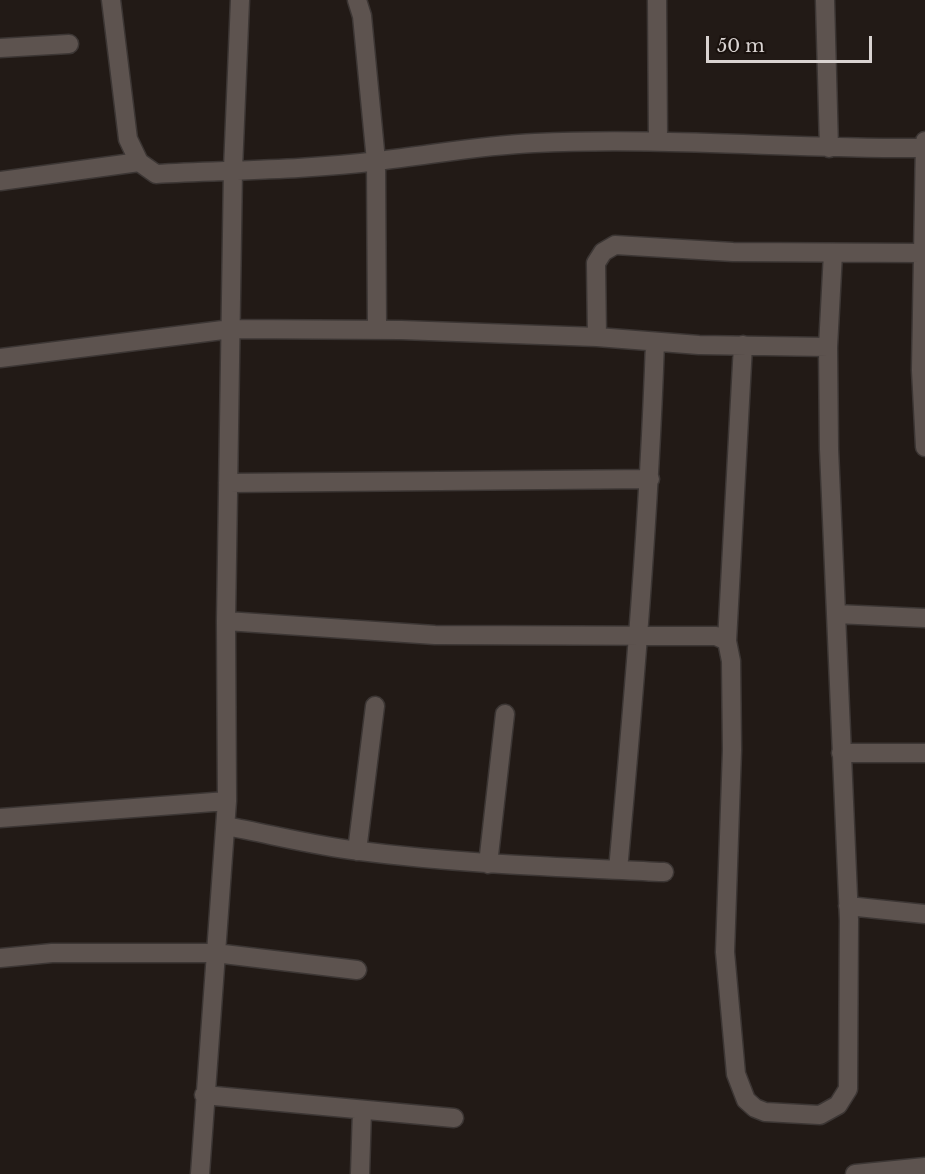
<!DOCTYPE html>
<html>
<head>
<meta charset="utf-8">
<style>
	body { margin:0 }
	#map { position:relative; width:925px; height:1174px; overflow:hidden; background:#221a16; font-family:"Libre Baskerville",serif }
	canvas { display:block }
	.scale { position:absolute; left:706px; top:36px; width:166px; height:27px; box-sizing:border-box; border:3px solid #d9d3d1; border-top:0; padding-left:8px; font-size:18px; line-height:21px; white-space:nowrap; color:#d9d3d1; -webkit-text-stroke:4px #19110d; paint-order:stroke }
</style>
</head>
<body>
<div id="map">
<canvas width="925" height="1174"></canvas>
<div class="scale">50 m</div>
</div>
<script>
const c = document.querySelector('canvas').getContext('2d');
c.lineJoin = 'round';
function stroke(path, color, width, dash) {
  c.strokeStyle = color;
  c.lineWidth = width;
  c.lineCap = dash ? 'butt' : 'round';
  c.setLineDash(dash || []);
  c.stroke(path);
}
const street = new Path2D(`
	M111,0L128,139L139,162L156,174C230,170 305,170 378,161C431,155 482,145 535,143C665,137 795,149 925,148
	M357,0L362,16L376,161L377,330
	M657,0L658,140
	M825,0L829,148
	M0,48L69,44
	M925,141L921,370L925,447
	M0,181L139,162
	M597,337L596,263L603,252L615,245L733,252L924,253
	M0,358L231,329L401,330L597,337L699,345L828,347
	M228,483L650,479
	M836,614L925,618
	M226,621L435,635L716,636L727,641L731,661L732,750L725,952L736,1074L746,1100L755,1108L765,1112L820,1115L838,1105L848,1089L849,920L829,449L828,347L833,253
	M727,641L743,345
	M841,753H925
	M0,818L227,801
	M226,826C270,834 315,846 360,851C461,864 562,867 664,872
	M357,851L375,706
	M488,864L505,714
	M618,870C634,694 649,518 655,342
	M848,906L925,914
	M0,958L52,953H215L357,970
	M204,1095L454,1118
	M200,1174L227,801L226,621L233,169L240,0
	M360,1174L362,1110
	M855,1174L925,1167`);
stroke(street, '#3c3634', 21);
stroke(street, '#5d534f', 18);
</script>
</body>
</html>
